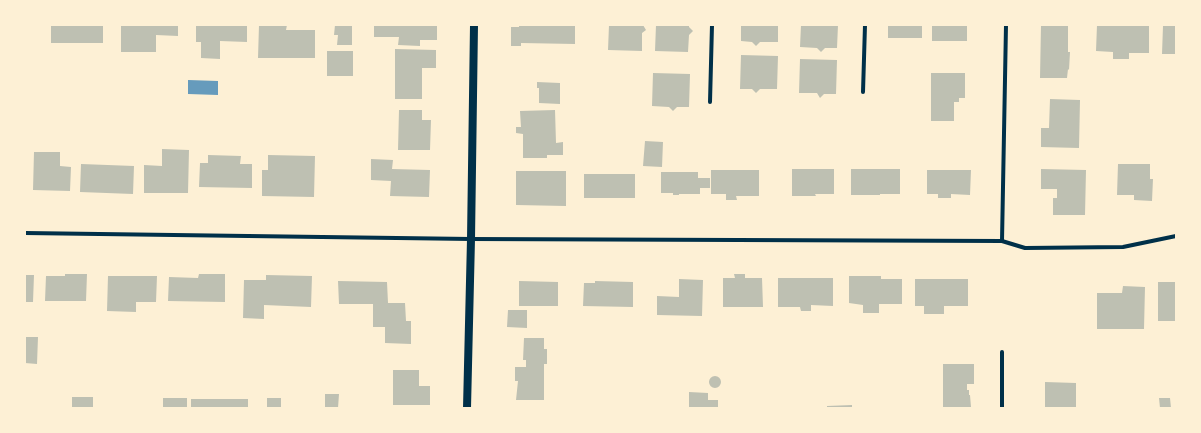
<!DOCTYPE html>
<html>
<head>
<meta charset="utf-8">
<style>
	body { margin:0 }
	#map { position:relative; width:1201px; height:433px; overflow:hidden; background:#fdf0d5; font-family:Figtree,sans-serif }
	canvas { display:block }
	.frame { position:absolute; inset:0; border:26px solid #fdf0d5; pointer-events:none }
</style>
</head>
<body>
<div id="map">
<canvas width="1201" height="433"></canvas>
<div class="frame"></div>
</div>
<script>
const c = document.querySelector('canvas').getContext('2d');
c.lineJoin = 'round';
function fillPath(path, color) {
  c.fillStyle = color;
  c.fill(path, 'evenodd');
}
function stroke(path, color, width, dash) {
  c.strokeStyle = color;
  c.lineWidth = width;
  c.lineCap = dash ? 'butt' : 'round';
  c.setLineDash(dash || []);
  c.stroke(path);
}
const water = new Path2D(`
	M188,80L218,81V95L188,94Z`);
const building = new Path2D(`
	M51,25H103V43H51Z
	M121,25H178V36L156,35V52H121Z
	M196,25H247V42L220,41V59L201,58V42H196Z
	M259,25H287L286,30H315V58H258Z
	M335,25H352V45H337L338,35H334Z
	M374,25H437V40H420V46L398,45L399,37H374Z
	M519,25H575V44L521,43V46H511V27H519Z
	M609,25H643L646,30L642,33V51L608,50Z
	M656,25H689V27L693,31L689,35L688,52L655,51Z
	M741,25H778V42H760L756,46L752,42L741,41Z
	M801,25H838L837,48H825L821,52L817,48L800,47Z
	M888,25H922V38H888Z
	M932,25H967V41H932Z
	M1041,25H1068V52H1070L1069,70L1068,69L1067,78H1040Z
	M1097,25H1149V53H1129V59H1113V52L1096,51Z
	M1163,26H1176V54H1162Z
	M395,49L436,50V68H422V99H395Z
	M327,51H353V76H327Z
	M741,55L778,56L777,89H760L756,93L752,89H740Z
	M800,59L837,60L836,94H824L820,98L817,93H799Z
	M653,73L690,74L689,107H677L673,111L669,107L652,106Z
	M931,73H965V98H959V102H954V121H931Z
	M537,82L560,83V104L539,103V88H537Z
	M1050,99L1080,100L1079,148L1041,147V128H1049Z
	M399,110H422V120H431L430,150H398Z
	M555,110L556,143L563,142V155H547V158H523V134L516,133V127H521L520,111Z
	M645,141L663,142L662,167L643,166Z
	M162,149L189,150L188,193H144V165L162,166Z
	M34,152H60V166L71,167L70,191L33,190Z
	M208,155L241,156L240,164H252V188L199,187L200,163H208Z
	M268,155L315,156L314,197L262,196V170H268Z
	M371,159L393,160L392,169L430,170L429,197L390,196L391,181L371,180Z
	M81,164L134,166L133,194L80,192Z
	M1118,164H1150V179H1153L1152,201L1134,200V195H1117Z
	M792,169H834V194H815L816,196H792Z
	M851,169H900V194H880V195H851Z
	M1041,169L1086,170L1085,215H1053V198H1057V189H1041Z
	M711,170H759V196H736L737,200H726V194H711Z
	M927,170H971L970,195L951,194V198H938V194H927Z
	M516,171H566V206L516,205Z
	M661,172H698V178H710V188H700V194H679V195H673V193H661Z
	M584,174H635V198H584Z
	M65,274H87L86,301H45L46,276H65Z
	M199,274H225V302L168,301L169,277L198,278Z
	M734,274H745V278H762L763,307H723V278H735Z
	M25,275H34L33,302H25Z
	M266,275L312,276L311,307L264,305V319L243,318L244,280H266Z
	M108,276H157L156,302H136V312L107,311Z
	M849,276H881V279H902V304H879V313H863V305L849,303Z
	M778,278H833V306L811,305V311H801L800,307H778Z
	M679,279L703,280L702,316L657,315V296L679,297Z
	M915,279H968V306H944V314H924V306H915Z
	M338,281L387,282L388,303H405L406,321H411V344L385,343V327H373V304H339Z
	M519,281L558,282V306H519Z
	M595,281L633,282V307L583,306L584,283H595Z
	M1158,282H1176V321H1158Z
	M1123,286L1145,287L1144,329H1097V293H1122Z
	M508,310H527V328L507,327Z
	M25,337H38L37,364L25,363Z
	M524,338H544V349H547V364H544V400H516L518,381H515V367H526V360H523Z
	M943,364H974V384H967V390H969V395H970L971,407L943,408Z
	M393,370H419V386H430V405H393Z
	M709 382a6 6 0 1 1 12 0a6 6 0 1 1-12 0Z
	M1045,382L1076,383V408H1045Z
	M689,392L708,393V400H718V408H689Z
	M325,394H339L338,408H325Z
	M72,397H93V408H72Z
	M163,398H187V408H163Z
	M267,398H281V408H267Z
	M1159,398H1170L1171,408H1160Z
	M191,399H248V408H191Z
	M852,405V408H827V406Z`);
const minor = new Path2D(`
	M863,92L865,25
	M710,102L712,25
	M25,233L471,239L1002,241L1025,248L1123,247L1176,236
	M1002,241L1006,25
	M1002,408V352`);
const secondary = new Path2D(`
	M467,408L471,239L474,25`);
fillPath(water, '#669bbc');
fillPath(building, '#bec0b2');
stroke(minor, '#003049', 4);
stroke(secondary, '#003049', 8);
</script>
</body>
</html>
